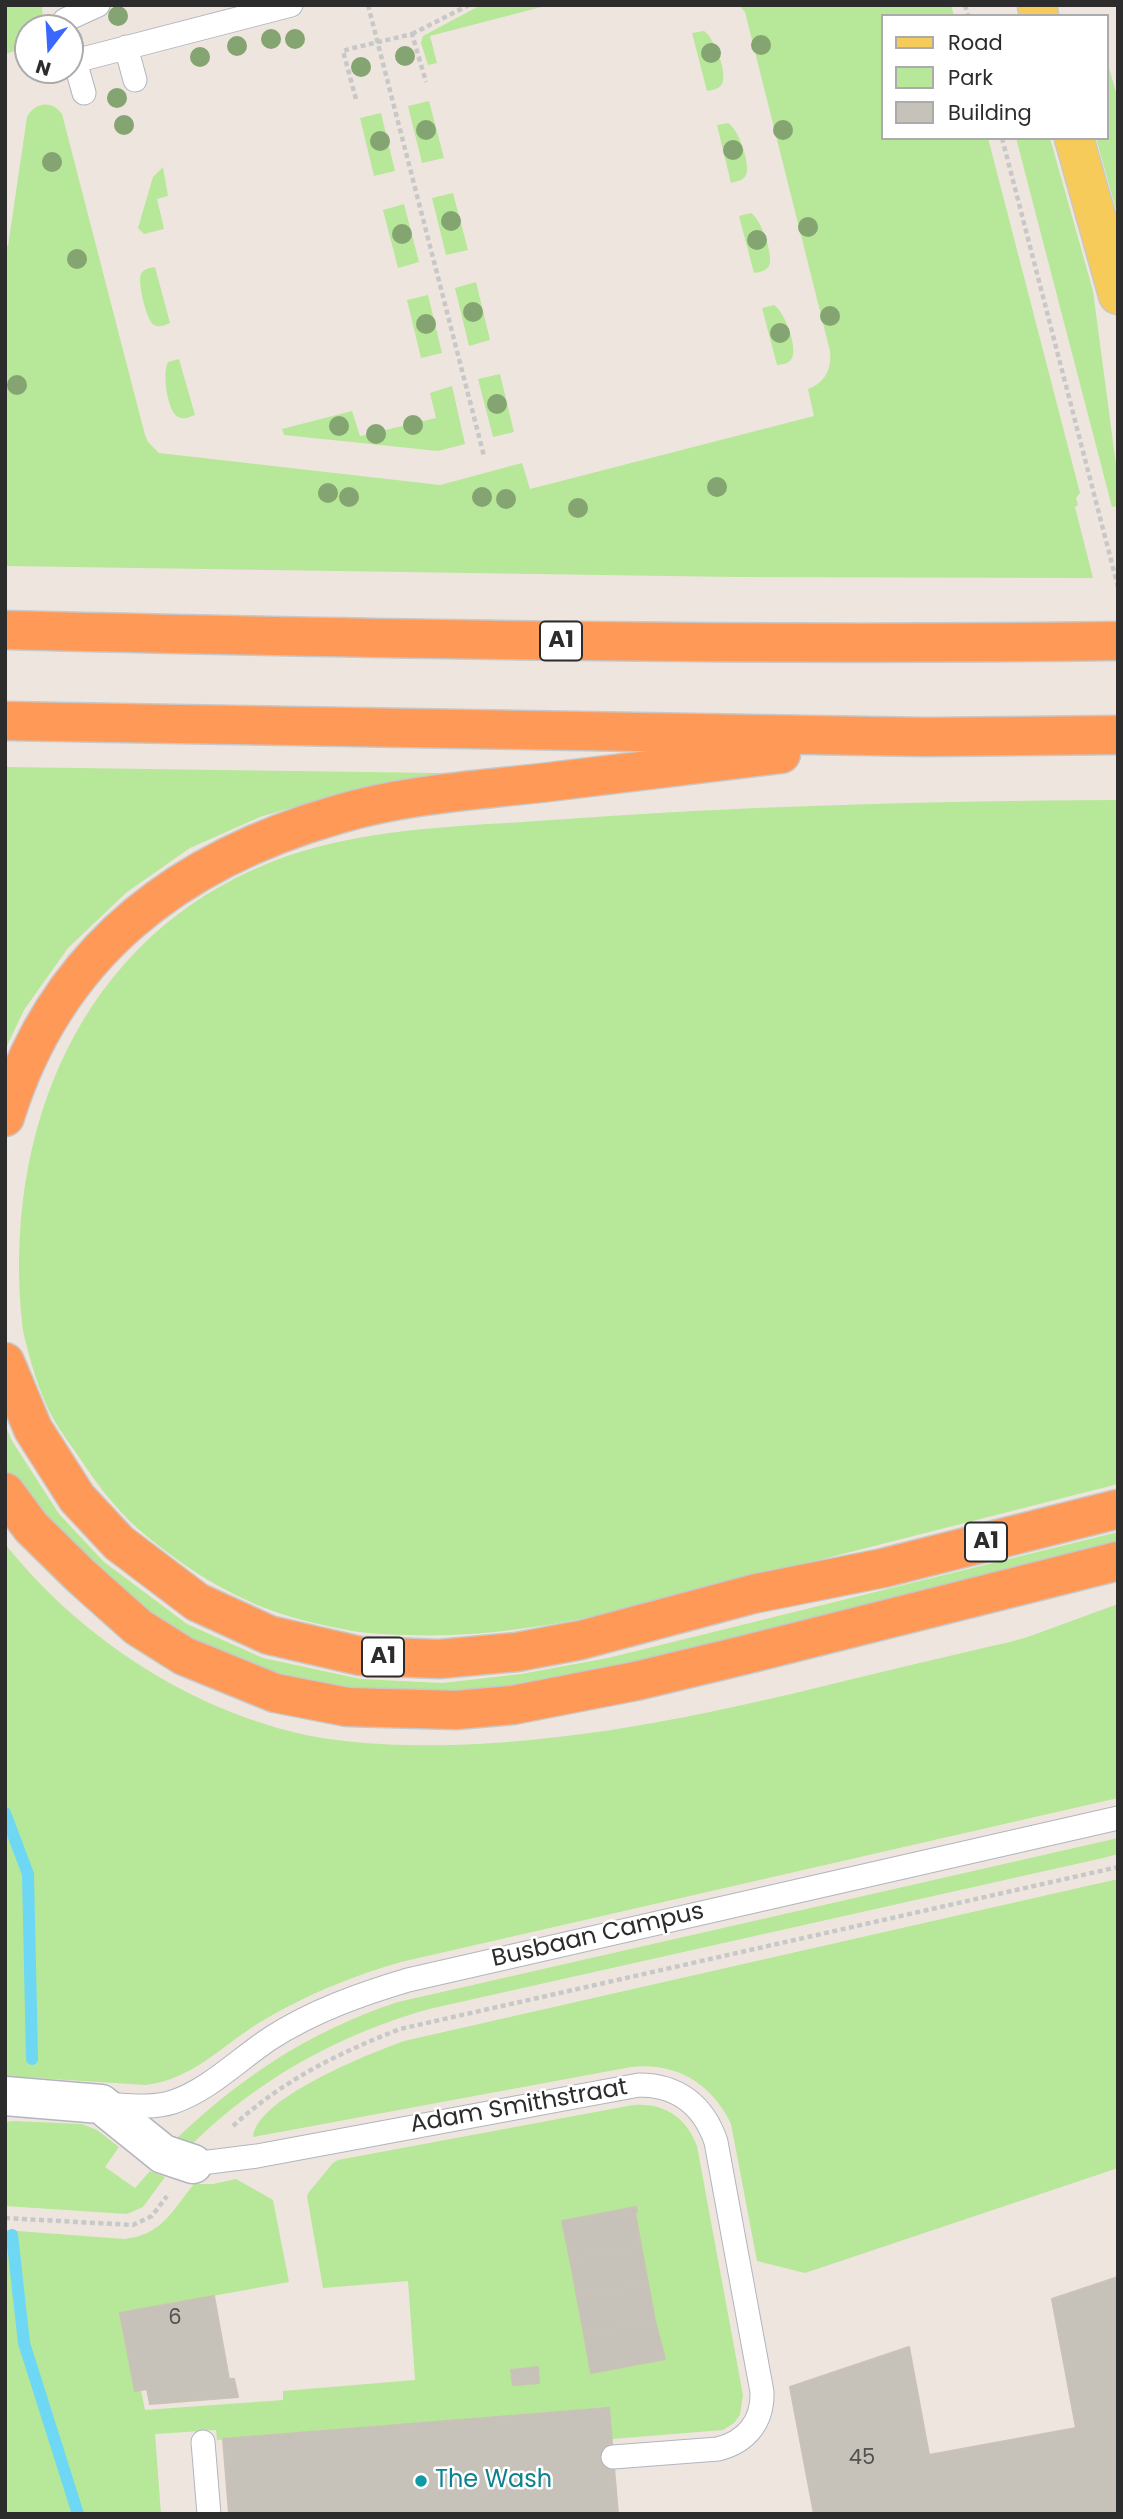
<!DOCTYPE html>
<html>
<head>
<meta charset="utf-8">
<style>
	body { margin:0 }
	#map { position:relative; width:1123px; height:2519px; overflow:hidden; background:#eee6de; font-family:Poppins,sans-serif }
	canvas { display:block }
	.frame { position:absolute; inset:0; border:7px solid #2c2c2c; pointer-events:none }
	.legend { position:absolute; left:881px; top:14px; width:228px; height:126px; box-sizing:border-box; background:#fff; border:2px solid #ababab; margin:0; padding:9px 12px; list-style:none; font-size:21px; color:#2c2c2c }
	.legend li { display:flex; align-items:center; gap:14px; height:35px }
	.legend b { width:35px; border:2px solid #ababab }
	.north { position:absolute; left:14px; top:14px; width:70px; height:70px; box-sizing:border-box; background:#fff; border:2px solid #ababab; border-radius:50%; rotate:197deg; font-size:19px; font-weight:700; line-height:28px; text-align:center; color:#2c2c2c }
	.north::after { content:''; display:block; margin:auto; width:24px; height:32px; background:#3a68ff; clip-path:polygon(50% 0,100% 100%,50% 72%,0 100%) }
</style>
</head>
<body>
<div id="map">
<canvas width="1123" height="2519"></canvas>
<div class="frame"></div>
<ul class="legend">
<li><b style="height:9px;background:#f7cb5a"></b>Road</li>
<li><b style="height:19px;background:#b7e798"></b>Park</li>
<li><b style="height:19px;background:#c6c1b9"></b>Building</li>
</ul>
<div class="north">N</div>
</div>
<script>
const c = document.querySelector('canvas').getContext('2d');
c.lineJoin = 'round';
function fillPath(path, color) {
  c.fillStyle = color;
  c.fill(path, 'evenodd');
}
function stroke(path, color, width, dash) {
  c.strokeStyle = color;
  c.lineWidth = width;
  c.lineCap = dash ? 'butt' : 'round';
  c.setLineDash(dash || []);
  c.stroke(path);
}
function drawText(font, color, halo, rows, align = 'center') {
  c.font = font + ' Poppins,sans-serif';
  c.lineWidth = 5;
  c.setLineDash([]);
  c.textBaseline = 'middle';
  c.strokeStyle = halo;
  c.fillStyle = color;
  for (const [text, x, y, turn = 0] of rows) {
    c.save();
    c.translate(x, y);
    c.rotate((+turn || 0) * Math.PI / 180);
    c.textAlign = isNaN(turn) ? turn : align;
    if (halo) c.strokeText(text, 0, 0);
    c.fillText(text, 0, 0);
    c.restore();
  }
}
const green = new Path2D(`
	M5,5H42L43,28H28V47L5,54Z
	M481,5H549L430,36L437,63L428,65L421,43L423,36Z
	M739,5H951L954,16H883V138H988L1080,493L1076,498L1078,505L1075,507L1093,578L735,577L5,566V247L8,246L27,117C35,102 52,100 62,114L145,435L148,442L159,453L440,485L522,463L530,489L814,416L808,389C825,383 832,369 830,351L745,12Z
	M704,31C714,37 728,73 722,84C719,89 713,90 707,91L692,33Z
	M1107,61L1118,99V217L1096,138H1107Z
	M429,101L444,158L422,163L408,106Z
	M381,113L395,171L374,176L360,118Z
	M728,123C738,128 751,164 746,175C743,181 737,181 731,183L717,125Z
	M1016,138H1050L1093,291L1118,480V506L1112,507Z
	M163,167L168,196L157,199L164,229L144,234L138,228L153,177Z
	M453,193L468,250L446,255L432,198Z
	M404,204L419,262L398,268L383,210Z
	M751,213C761,219 774,255 769,266C766,271 760,272 754,273L739,216Z
	M155,267L170,323C165,325 160,328 154,325C147,322 137,282 141,274C143,269 150,268 155,267Z
	M476,282L490,340L469,346L455,288Z
	M428,295L442,353L421,358L407,300Z
	M774,305C784,311 798,347 792,358C789,364 783,364 777,365L762,308Z
	M179,359L195,415C189,417 184,420 178,417C167,411 162,371 168,362Z
	M500,374L514,432L493,437L478,379Z
	M452,386L465,444L438,451L284,435L282,429L352,411L360,436L436,418L430,393Z
	M5,767L438,773L442,775L338,794L260,817L190,848L127,892L68,948L24,1010L5,1050Z
	M1118,800V1484C1000,1514 882,1544 764,1574C648,1604 527,1640 406,1635C388,1634 370,1634 352,1631C326,1626 298,1620 273,1611C223,1593 176,1562 136,1527C113,1506 94,1480 77,1454C69,1443 61,1432 54,1420C39,1393 30,1361 23,1331C0,1131 81,937 271,862C360,827 457,827 551,820C740,806 928,801 1118,800Z
	M5,1425L12,1441L59,1514L104,1562L187,1624L263,1658L361,1679L442,1683L521,1674L608,1658L1118,1532V1545L671,1657L483,1693L351,1692L285,1679L205,1649L154,1619L46,1523L5,1471Z
	M5,1544C71,1627 166,1694 268,1725C326,1744 391,1746 452,1745C592,1741 728,1710 865,1676C901,1667 938,1659 975,1650C994,1645 1015,1642 1033,1635C1062,1625 1089,1614 1118,1604V1798L401,1962C352,1976 306,1995 262,2021C222,2045 194,2079 146,2085L5,2076Z
	M1118,1838V1854L1103,1858L429,2009C338,2035 260,2078 192,2144L177,2138C244,2075 310,2031 398,2002Z
	M1118,1879V2168L805,2273L757,2261L731,2124C712,2084 677,2062 631,2067L253,2137C256,2098 371,2053 404,2041Z
	M633,2105C664,2102 687,2118 697,2146L743,2395L740,2415L734,2423L723,2430L612,2439L609,2408L217,2440L216,2430L155,2434L161,2514H5V2230L124,2239C162,2235 171,2212 194,2184H213L236,2179L273,2200L289,2282L120,2313L135,2390H141L145,2410L283,2400V2391L415,2380L408,2281L323,2288L307,2196L309,2192L333,2163L338,2160Z
	M14,2121L82,2124L97,2130L119,2147L105,2167L135,2188L150,2171L165,2177L143,2207L127,2214L5,2206V2122Z`);
const stream = new Path2D(`
	M5,1813L28,1874L32,2059
	M12,2235L24,2343L78,2514`);
const building = new Path2D(`
	M636,2207L637,2212H635L641,2246L570,2259L562,2221Z
	M641,2246L648,2283L577,2297L570,2259Z
	M1118,2277V2514H814L790,2387L909,2347L929,2455L1076,2428L1052,2299Z
	M648,2283L655,2321L584,2334L577,2297Z
	M214,2296L229,2379H234L238,2397L150,2404L147,2389L135,2391L120,2313Z
	M655,2321L665,2359L591,2373L584,2334Z
	M538,2367L539,2383L513,2385L511,2370Z
	M609,2408L618,2514H229L223,2439Z`);
const path = new Path2D(`
	M368,5L484,456
	M965,5L968,16
	M412,34L469,5
	M356,99L343,51L349,49L412,34L426,82
	M1002,138L1118,587
	M233,2126C282,2081 338,2053 400,2029L1118,1867
	M5,2218L133,2225L152,2216L167,2196`);
const service = new Path2D(`
	M65,20L98,5
	M70,40L75,61L291,5
	M126,47L135,80
	M75,61L84,93
	M104,2104C126,2105 151,2109 173,2102C209,2090 239,2059 271,2038C313,2011 361,1994 408,1980L1118,1818
	M193,2164L257,2156L639,2085C678,2085 704,2106 716,2142L762,2392C763,2422 746,2442 718,2449L613,2457
	M203,2442L209,2514`);
const minor = new Path2D(`
	M5,2096L101,2104L163,2154L193,2164`);
const primary = new Path2D(`
	M1037,5L1039,16
	M1074,138L1118,295`);
const motorway = new Path2D(`
	M5,630C376,639 747,646 1118,641
	M5,721L927,737L1118,735
	M5,1117C56,952 178,860 339,814C406,794 479,790 549,782C626,773 703,764 781,754
	M5,1362L33,1429L77,1498L119,1543L197,1602L269,1635L360,1656L439,1659L517,1652L581,1640L753,1594L883,1568L1118,1509
	M5,1492L31,1527L82,1577L138,1627L184,1656L275,1693L347,1707L456,1710L513,1705L636,1681L744,1655L1118,1561`);
const trees = [
	[118,16],
	[271,39],
	[295,39],
	[761,45],
	[237,46],
	[711,53],
	[405,56],
	[200,57],
	[361,67],
	[117,98],
	[124,125],
	[426,130],
	[783,130],
	[380,141],
	[733,150],
	[52,162],
	[451,221],
	[808,227],
	[402,234],
	[757,240],
	[77,259],
	[473,312],
	[830,316],
	[426,324],
	[780,333],
	[17,385],
	[497,404],
	[413,425],
	[339,426],
	[376,434],
	[717,487],
	[328,493],
	[349,497],
	[482,497],
	[506,499],
	[578,508]
];
const markers = [
	[421,2481,7,"#0f9aa8"]
];
const numberNames = [
	["6",175,2319],
	["45",862,2459]
];
const shields = [
	[561,641,42],
	[986,1542,42],
	[383,1657,42]
];
const shieldNames = [
	["A1",561,641],
	["A1",986,1542],
	["A1",383,1657]
];
const streetNames = [
	["Busbaan Campus",598,1936,-13],
	["Adam Smithstraat",519,2107,-10]
];
const cultureNames = [
	["The Wash",435,2481]
];
fillPath(green, '#b7e798');
stroke(stream, '#6dd7f4', 12);
fillPath(building, '#c6c1b9');
stroke(building, '#cac2b7', 2);
stroke(service, '#b2b5c0', 25);
stroke(minor, '#b2b5c0', 41);
stroke(primary, '#c8c8c8', 41);
stroke(motorway, '#c8c8c8', 41);
stroke(path, '#c8c8c8', 4.5, [5, 3.5]);
stroke(service, '#fff', 23);
stroke(minor, '#fff', 38);
stroke(primary, '#f7cb5a', 38);
stroke(motorway, '#ff9958', 38);
c.fillStyle = '#84a471';
for (const [x, y] of trees) {
  c.beginPath();
  c.arc(x, y, 10, 0, 2 * Math.PI);
  c.fill();
}
for (const [x, y, r, color] of markers) {
  const dot = new Path2D();
  dot.arc(x, y, r, 0, 2 * Math.PI);
  c.fillStyle = color;
  c.fill(dot);
  stroke(dot, '#fff', 2.5);
}
drawText('21px', '#52514f', null, numberNames);
for (const [x, y, w] of shields) {
  const box = new Path2D();
  box.roundRect(x - w / 2, y - 19.5, w, 39, 5);
  c.fillStyle = '#fff';
  c.fill(box);
  stroke(box, '#2c2c2c', 2);
}
drawText('bold 23px', '#2c2c2c', null, shieldNames);
drawText('24px', '#2c2c2c', '#fff', streetNames);
drawText('24px', '#0d838f', '#fff', cultureNames, 'left');
</script>
</body>
</html>
